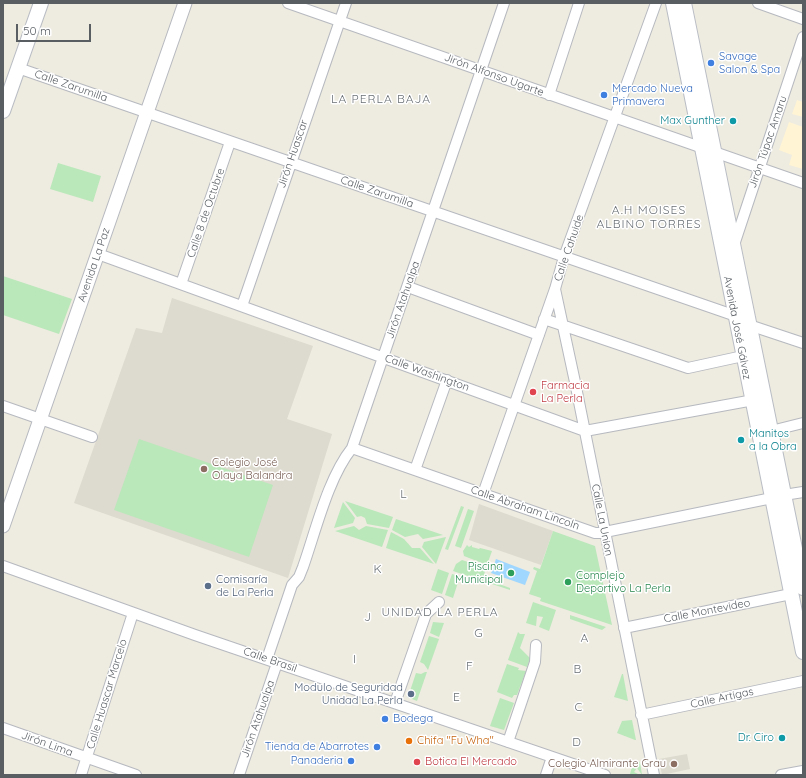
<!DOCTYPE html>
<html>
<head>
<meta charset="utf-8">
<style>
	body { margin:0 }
	#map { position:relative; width:806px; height:778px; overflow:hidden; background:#eeebe0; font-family:Quicksand,sans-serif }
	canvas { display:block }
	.frame { position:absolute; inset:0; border:4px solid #595e63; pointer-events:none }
	.scale { position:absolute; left:16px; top:24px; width:75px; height:18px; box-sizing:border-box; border:2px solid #595e63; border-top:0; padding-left:5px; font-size:12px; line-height:14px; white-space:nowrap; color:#595e63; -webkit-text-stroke:3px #fff; paint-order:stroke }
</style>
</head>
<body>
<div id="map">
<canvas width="806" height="778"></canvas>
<div class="frame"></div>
<div class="scale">50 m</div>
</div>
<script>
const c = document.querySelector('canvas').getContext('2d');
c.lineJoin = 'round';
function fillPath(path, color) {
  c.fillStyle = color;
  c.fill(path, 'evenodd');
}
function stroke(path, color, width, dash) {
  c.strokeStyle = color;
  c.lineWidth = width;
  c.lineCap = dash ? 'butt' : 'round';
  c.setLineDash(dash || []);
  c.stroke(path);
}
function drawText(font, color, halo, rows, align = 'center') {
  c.font = font + ' Quicksand,sans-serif';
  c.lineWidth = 3;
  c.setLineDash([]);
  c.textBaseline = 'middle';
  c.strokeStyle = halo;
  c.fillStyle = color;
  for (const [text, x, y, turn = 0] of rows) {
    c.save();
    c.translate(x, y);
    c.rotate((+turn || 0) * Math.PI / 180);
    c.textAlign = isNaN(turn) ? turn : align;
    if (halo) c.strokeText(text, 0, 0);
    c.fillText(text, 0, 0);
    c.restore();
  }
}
const commercial = new Path2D(`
	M797,100L803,102V117L792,114Z
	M789,122L803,127V169L789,165L792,155L779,150Z`);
const education = new Path2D(`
	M172,298L313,346L287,419L332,434L288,578L74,503L136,328L162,333Z
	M479,504L553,531L541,565L469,540Z
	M687,754L690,769L662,775L659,759Z`);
const green = new Path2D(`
	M58,163L101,176L93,202L50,189Z
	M3,276L72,299L59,334L3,315Z
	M139,439L273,485L249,557L114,510Z
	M345,501L393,517L389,528L367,524L365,518L361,516L357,517Z
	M343,502L355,518L353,523L334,528Z
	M461,506L464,507L448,550L445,549Z
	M468,509L474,511L461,548L455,546Z
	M396,519L443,535L423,539L418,534L405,537L392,530Z
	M354,526L359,530L366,526L388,530L382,547L335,531Z
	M553,531L595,546L612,625L540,601L541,598L529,594L537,571L533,569L534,567L540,569Z
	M391,532L404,539L412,548H420L434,564L386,548Z
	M446,537L436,564L422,547L424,542Z
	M467,545L469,547L472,545V547L479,549L480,548L492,551L487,565L464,556L463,551Z
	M462,560L486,568L483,578L510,588V590L453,571L456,564Z
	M438,569L449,573L442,594L431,590Z
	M452,574L460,576L453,598L445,595Z
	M533,602L556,610L549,631L539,627L543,617L537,616L536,626L526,623Z
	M570,615L606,627L602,630L570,619Z
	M433,622L444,623L439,637L430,633Z
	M518,632L520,634H525L520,648L530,658L527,667L508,660Z
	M429,636L439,639L428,670L424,664L420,662Z
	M507,664L519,668L518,670L526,671L517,695H514L512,698L497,692Z
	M425,672H427L417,701L407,697L408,696L412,697L414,693L410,691L416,673L421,674Z
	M622,674H623L628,701L614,697Z
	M500,698L514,703L504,730L490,726Z
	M632,720L636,740H635L617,733L622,721Z
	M634,760L640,762L642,775L637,768L634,772L640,775L630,774Z`);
const water = new Path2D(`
	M496,559L530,572L525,585L491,573Z`);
const minor = new Path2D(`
	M288,3L803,183
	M758,3L803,19
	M18,68L736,316
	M549,95L579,3
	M734,245L803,37
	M98,254L585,431L759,399
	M181,284L230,142
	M408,287L539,335
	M555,289L575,382L654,775
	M242,306L346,3
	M544,319L688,368L743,356
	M749,325L803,343
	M3,406L92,437
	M771,431L803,423
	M352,448L595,533H600L772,498
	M415,470L447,380
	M483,494L555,289L564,257L656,3
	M784,495L803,492
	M3,566L195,635L605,775
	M624,628L791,594
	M267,659L292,585L299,577L303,567C316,530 328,478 352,448L504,3
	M395,703L426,614L439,602
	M641,715L803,681
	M3,728L136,775
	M508,742L535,662L536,645
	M81,775L133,613
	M239,775L277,663
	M546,775L552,757
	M781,775L803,771`);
const tertiary = new Path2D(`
	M3,526L185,3`);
const secondary = new Path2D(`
	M673,3L803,652
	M684,3L803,588
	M3,111L41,3`);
const markers = [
	[711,63,4,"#3f7fe0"],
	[604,95,4,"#3f7fe0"],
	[733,121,4,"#0f9aa8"],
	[533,392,4,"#e0444e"],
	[741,440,4,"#0f9aa8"],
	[204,469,4,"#8d6e63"],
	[511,573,4,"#2e9e5b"],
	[568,582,4,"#2e9e5b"],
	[208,586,4,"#5c6f8a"],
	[411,694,4,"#5c6f8a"],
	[385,719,4,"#3f7fe0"],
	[782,738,4,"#0f9aa8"],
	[409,741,4,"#e8710a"],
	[377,747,4,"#3f7fe0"],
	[351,761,4,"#3f7fe0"],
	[417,762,4,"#e0444e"],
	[674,764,4,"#8d6e63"]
];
const shopNames = [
	["Savage",719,57],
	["Salon & Spa",719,70],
	["Mercado Nueva",612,89],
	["Primavera",612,102],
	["Bodega",393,719],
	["Tienda de Abarrotes",369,747,"right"],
	["Panaderia",343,761,"right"]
];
const streetNames = [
	["Jirón Alfonso Ugarte",494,75,20],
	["Calle Zarumilla",71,86,19],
	["Jirón Túpac Amaru",768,142,-71],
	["Jirón Huascar",293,154,-71],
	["Calle Zarumilla",377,192,19],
	["Calle 8 de Octubre",206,213,-71],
	["Calle Cahuide",569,248,-71],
	["Avenida La Paz",94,265,-71],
	["Jirón Atahualpa",403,300,-71],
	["Avenida José Gálvez",737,328,79],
	["Calle Washington",427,373,20],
	["Calle Abraham Lincoln",525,508,19],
	["Calle La Union",602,520,79],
	["Calle Montevideo",707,611,-11],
	["Calle Brasil",270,660,19],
	["Calle Huascar Marcelo",107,694,-73],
	["Calle Artigas",722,698,-12],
	["Jirón Atahualpa",258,719,-71],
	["Jirón Lima",47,744,20]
];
const cultureNames = [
	["Max Gunther",725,121],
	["Manitos",749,434,"left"],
	["a la Obra",749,447,"left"],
	["Dr. Ciro",774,738]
];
const healthNames = [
	["Farmacia",541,386],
	["La Perla",541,399],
	["Botica El Mercado",425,762]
];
const educationNames = [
	["Colegio José",212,463],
	["Olaya Balandra",212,476],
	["Colegio Almirante Grau",666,764,"right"]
];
const leisureNames = [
	["Piscina",503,567],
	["Municipal",503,580],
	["Complejo",576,576,"left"],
	["Deportivo La Perla",576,589,"left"]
];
const serviceNames = [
	["Comisaría",216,580],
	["de La Perla",216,593],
	["Modulo de Seguridad",403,688,"right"],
	["Unidad La Perla",403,701,"right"]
];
const foodNames = [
	["Chifa \"Fu Wha\"",417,741]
];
const neighbourhoodNames = [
	["LA PERLA BAJA",381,99],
	["A.H MOISES",649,210],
	["ALBINO TORRES",649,224],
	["L",404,494],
	["K",378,569],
	["UNIDAD LA PERLA",440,612],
	["J",368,617],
	["G",479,633],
	["A",585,638],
	["I",355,659],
	["F",470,666],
	["B",578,669],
	["E",457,697],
	["C",579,707],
	["D",577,742]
];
fillPath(commercial, '#fff4d4');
fillPath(education, '#dddacf');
fillPath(green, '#bae8ba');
fillPath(water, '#9fd7ff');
stroke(minor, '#b6b9bf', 12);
stroke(tertiary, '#b6b9bf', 15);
stroke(secondary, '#b9bdc4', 16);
stroke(minor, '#fff', 10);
stroke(tertiary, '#fff', 13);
stroke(secondary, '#fff', 14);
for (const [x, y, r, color] of markers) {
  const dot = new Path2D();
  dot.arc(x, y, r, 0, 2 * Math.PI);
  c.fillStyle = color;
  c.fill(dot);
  stroke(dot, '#fff', 1.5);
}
drawText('11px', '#366cbe', '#fff', shopNames, 'left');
drawText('11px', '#595e63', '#fff', streetNames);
drawText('11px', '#0d838f', '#fff', cultureNames, 'right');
drawText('11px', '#be3a42', '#fff', healthNames, 'left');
drawText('11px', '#785e54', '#fff', educationNames, 'left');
drawText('11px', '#27864d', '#fff', leisureNames, 'right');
drawText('11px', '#4e5e75', '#fff', serviceNames, 'left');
drawText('11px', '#c56008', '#fff', foodNames, 'left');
c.letterSpacing = '1px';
drawText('12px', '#6a7075', '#fff', neighbourhoodNames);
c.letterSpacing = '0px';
</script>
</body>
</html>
